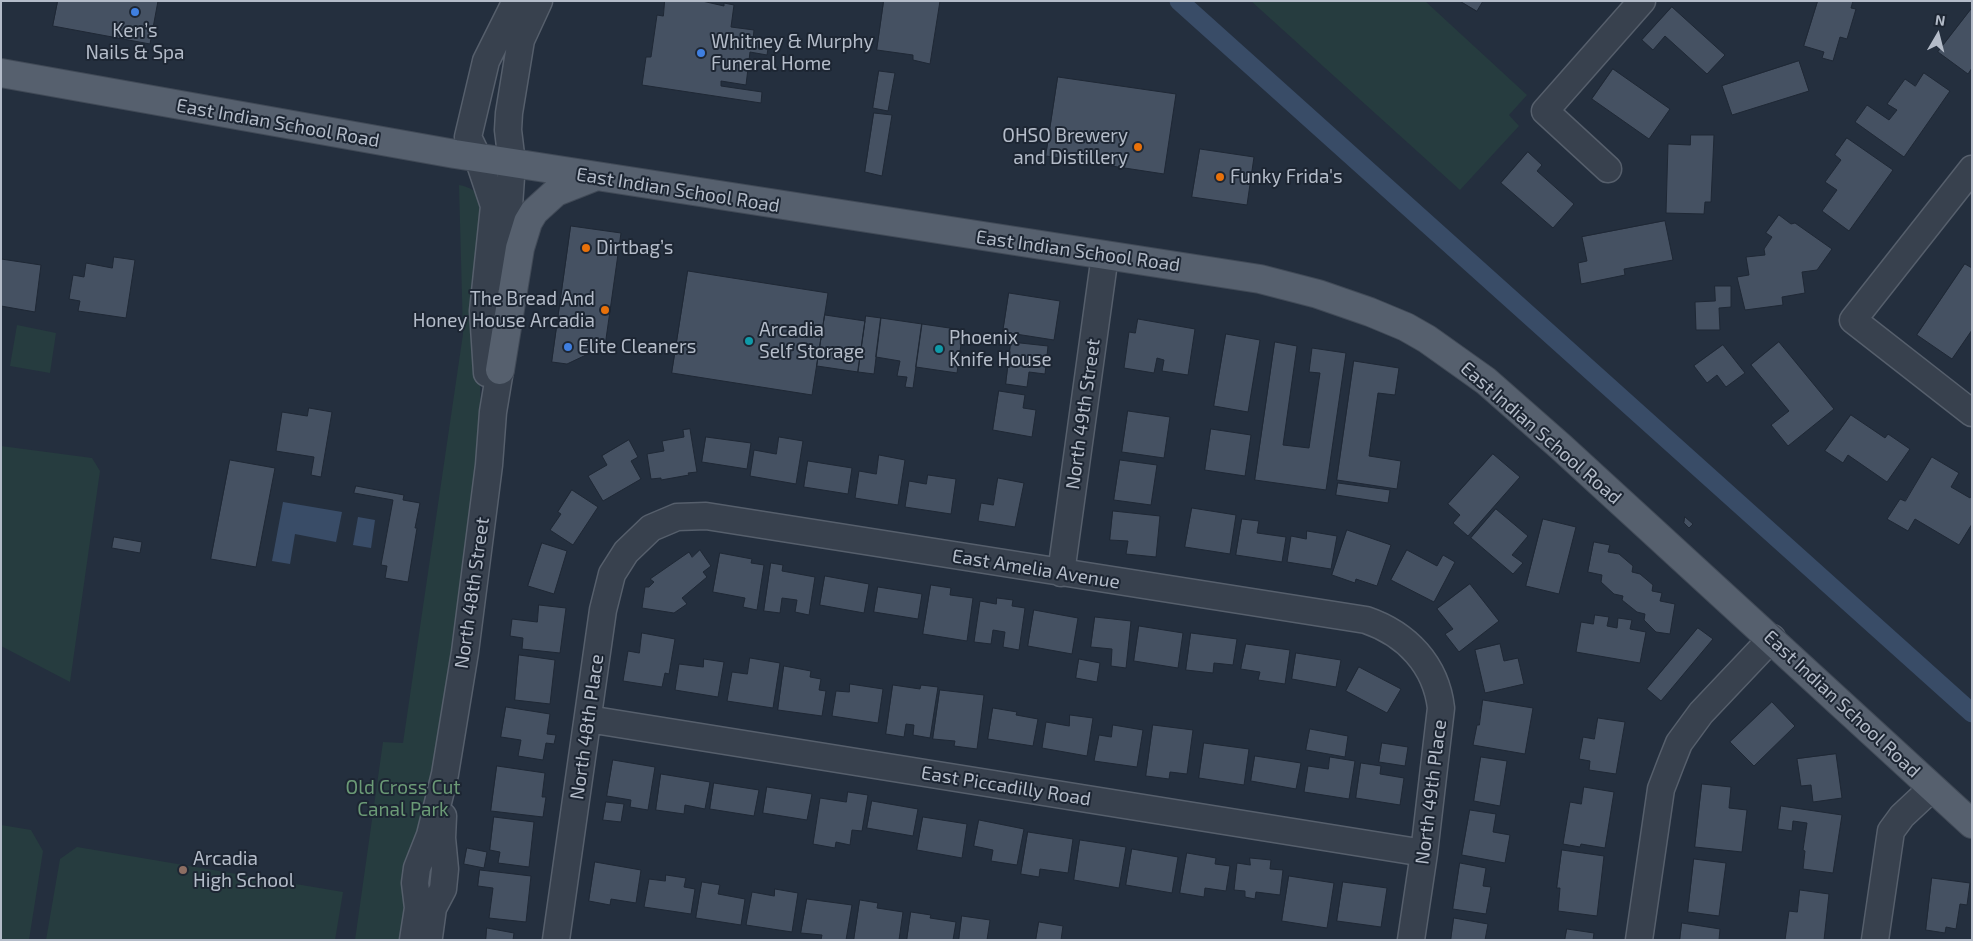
<!DOCTYPE html>
<html>
<head>
<meta charset="utf-8">
<style>
	body { margin:0 }
	#map { position:relative; width:1973px; height:941px; overflow:hidden; background:#242f3e; font-family:"Exo 2",sans-serif }
	canvas { display:block }
	.frame { position:absolute; inset:0; border:2px solid #b4bcc9; pointer-events:none }
	.north { position:absolute; left:1913px; top:10px; width:50px; height:50px; -webkit-text-stroke:4px #1d2633; paint-order:stroke; rotate:8deg; font-size:14px; font-weight:700; line-height:20px; text-align:center; color:#b4bcc9 }
	.north::after { content:''; display:block; margin:auto; width:18px; height:22px; background:#b4bcc9; clip-path:polygon(50% 0,100% 100%,50% 72%,0 100%) }
</style>
</head>
<body>
<div id="map">
<canvas width="1973" height="941"></canvas>
<div class="frame"></div>
<div class="north">N</div>
</div>
<script>
const c = document.querySelector('canvas').getContext('2d');
c.lineJoin = 'round';
function fillPath(path, color) {
  c.fillStyle = color;
  c.fill(path, 'evenodd');
}
function stroke(path, color, width, dash) {
  c.strokeStyle = color;
  c.lineWidth = width;
  c.lineCap = dash ? 'butt' : 'round';
  c.setLineDash(dash || []);
  c.stroke(path);
}
function drawText(font, color, halo, rows, align = 'center') {
  c.font = font + ' "Exo 2",sans-serif';
  c.lineWidth = 4;
  c.setLineDash([]);
  c.textBaseline = 'middle';
  c.strokeStyle = halo;
  c.fillStyle = color;
  for (const [text, x, y, turn = 0] of rows) {
    c.save();
    c.translate(x, y);
    c.rotate((+turn || 0) * Math.PI / 180);
    c.textAlign = isNaN(turn) ? turn : align;
    if (halo) c.strokeText(text, 0, 0);
    c.fillText(text, 0, 0);
    c.restore();
  }
}
const green = new Path2D(`
	M1251,1H1425L1527,95L1509,115L1519,126L1460,190Z
	M459,185C470,187 476,191 483,200L479,319L481,436L479,465L435,772L408,940H355L383,742L403,743L463,334Z
	M17,325L56,333L50,373L10,366Z
	M1,446L92,458L100,471L70,682L1,646Z
	M1,825L31,830L43,851L29,940H1Z
	M77,847L343,892L335,940H46L60,859Z`);
const water = new Path2D(`
	M283,502L342,512L336,542L295,534L290,564L272,561Z
	M358,517L375,520L371,548L353,545Z`);
const canal = new Path2D(`
	M1179,1L1972,713`);
const building = new Path2D(`
	M58,1H158L150,44L53,26Z
	M665,1H702L724,6V3L734,5L731,27L754,30L753,39L769,42L767,55L750,52L746,85L721,81V86L762,92L761,103L642,85L646,57H651L657,15L663,16Z
	M884,1H940L930,64L913,60V55L877,50Z
	M1460,1H1483L1477,11Z
	M1818,1H1853L1851,8L1856,9L1847,39L1840,37L1833,61L1822,58L1824,52L1804,46Z
	M1672,7L1725,55L1707,74L1665,36L1653,50L1642,40Z
	M1972,8V68L1968,74L1938,52Z
	M1799,61L1809,91L1732,115L1722,86Z
	M1613,69L1670,109L1649,139L1592,99Z
	M879,71L895,73L888,111L873,108Z
	M1924,73L1950,91L1904,157L1855,122L1867,105L1889,120L1897,110L1887,104L1905,79L1915,86Z
	M1058,77L1176,94L1164,174L1046,156Z
	M874,113L892,115L882,176L865,172Z
	M1691,135H1714L1711,202H1705L1704,214L1666,213L1668,144L1690,145Z
	M1847,138L1893,170L1849,231L1822,211L1837,190L1825,182L1841,160L1835,155Z
	M1200,149L1254,157L1247,205L1192,197Z
	M1528,152L1542,165L1537,171L1574,204L1553,228L1501,183Z
	M1779,215L1791,224L1795,223L1832,249L1817,270L1802,272L1805,293L1782,297L1783,305L1745,310L1737,277L1749,275L1746,257L1765,255L1764,249L1772,237L1766,233Z
	M1665,221L1673,260L1624,269L1625,275L1581,284L1578,263L1587,261L1582,237Z
	M571,226L621,233L605,346L567,364L552,362Z
	M114,257L135,260L126,318L78,311L80,301L69,299L73,275L84,277L86,263L112,268Z
	M1,259L41,265L35,312L1,306Z
	M1965,264L1972,268V330L1952,359L1917,335Z
	M688,271L828,293L812,395L672,373Z
	M1715,286H1731V307L1719,308L1720,330H1696L1695,302L1715,301Z
	M1009,293L1060,301L1054,340L1003,332Z
	M825,315L865,321L858,372L817,366Z
	M866,316L881,318L874,374L858,372Z
	M881,318L922,324L913,388L905,387L907,377L897,376L900,361L876,357Z
	M1138,319L1195,329L1188,375L1162,371L1164,360L1157,358L1154,373L1124,368L1129,332L1135,333Z
	M922,324L963,330L957,373L916,367Z
	M1226,334L1260,340L1248,412L1214,406Z
	M1011,342L1048,346L1045,374L1029,372L1027,387L1006,384Z
	M1275,342L1297,346L1283,445L1309,448L1320,373L1309,372L1312,348L1346,353L1326,490L1255,480Z
	M1779,342L1834,409L1788,446L1771,425L1789,411L1751,365Z
	M1723,345L1745,373L1726,387L1717,375L1707,383L1694,366Z
	M1354,361L1399,368L1395,395L1378,393L1369,456L1401,461L1397,489L1337,480Z
	M999,391L1025,395L1023,408L1036,410L1032,437L993,430Z
	M309,408L332,412L321,477L311,475L314,457L276,451L282,412L307,416Z
	M1128,411L1170,417L1164,458L1122,452Z
	M1851,415L1885,438L1888,434L1910,449L1887,482L1848,455L1843,463L1825,451Z
	M690,429L697,472L688,473L689,475L661,480V478L651,479L647,454L664,451L662,441L684,437L683,430Z
	M1211,429L1251,435L1245,476L1205,470Z
	M706,437L751,443L747,469L702,462Z
	M779,437L803,441L796,484L750,476L754,450L776,454Z
	M629,440L638,457L631,461L641,479L603,501L588,476L607,465L602,456Z
	M1493,454L1520,477L1468,536L1453,523L1460,515L1448,504Z
	M879,455L905,460L898,505L855,498L859,471L876,474Z
	M1932,457L1959,473L1951,487L1970,498L1972,495V524L1959,545L1915,519L1908,531L1887,519L1900,499L1905,501Z
	M230,460L275,468L256,567L211,559Z
	M1120,460L1157,465L1151,505L1114,500Z
	M808,461L852,468L848,494L804,487Z
	M928,475L956,479L951,514L905,507L909,481L926,484Z
	M998,478L1024,483L1015,527L978,521L981,503L993,505Z
	M1338,483L1390,490L1388,503L1336,495Z
	M356,486L404,495L403,500L420,503L415,528H417L408,582L385,578L387,566L381,565L393,500L354,493Z
	M572,490L598,507L573,545L550,530L561,514L558,512Z
	M1192,508L1236,515L1230,554L1185,547Z
	M1496,509L1528,536L1512,555L1523,563L1513,574L1471,538Z
	M1113,511L1160,516L1156,557L1126,554L1128,541L1110,540Z
	M1685,517L1693,524L1689,528L1684,523Z
	M1242,519L1259,521L1257,533L1286,537L1282,562L1236,555Z
	M1543,519L1576,527L1559,594L1526,586Z
	M1347,530L1391,545L1377,586L1356,579L1355,583L1332,575Z
	M1307,531L1337,536L1331,569L1287,562L1291,536L1306,539Z
	M114,537L142,542L140,553L112,548Z
	M1594,542L1610,545L1608,552L1619,554L1633,566L1632,572L1640,574L1653,585L1652,591L1662,593L1660,601L1675,604L1670,634L1656,632L1644,620L1645,614L1637,612L1622,600L1623,596L1614,594L1601,582L1602,575L1588,572Z
	M542,543L567,551L554,594L528,586Z
	M700,550L711,566L703,572L707,577L682,598L687,604L674,613L642,608L645,587H649L654,582L650,579L689,552L692,557Z
	M1407,550L1437,566L1443,555L1455,562L1434,602L1391,580Z
	M720,553L752,559L751,563L764,565L757,610L743,607L745,598L713,592Z
	M771,563L783,565L782,571L815,577L809,615L795,612L797,600L782,598L780,613L764,611Z
	M825,576L869,584L864,613L820,605Z
	M1470,584L1499,621L1459,652L1445,634L1453,629L1437,609Z
	M931,585L951,588L950,595L973,598L967,641L923,634Z
	M878,587L922,594L918,619L874,612Z
	M997,598L1013,600L1012,606L1025,608L1019,650L1003,647L1005,632L993,630L991,644L974,642L980,601L996,604Z
	M539,605L566,608L560,653L522,649L523,638L510,636L512,619L537,622Z
	M1034,610L1078,618L1072,654L1028,646Z
	M1595,615L1609,617L1607,626L1617,628L1618,618L1632,620L1630,629L1646,632L1640,663L1576,652L1581,622L1593,624Z
	M1095,617L1131,621L1126,668L1111,666L1112,649L1091,647Z
	M1139,626L1183,633L1178,668L1134,661Z
	M1698,628L1713,639L1661,701L1647,689Z
	M642,633L675,639L669,674L665,673L662,687L623,681L628,651L639,653Z
	M1191,633L1237,639L1233,665L1214,663L1213,673L1186,670Z
	M1246,644L1290,650L1285,684L1258,680L1260,672L1241,669Z
	M1500,644L1504,661L1518,658L1524,684L1485,693L1475,650Z
	M1296,653L1341,660L1336,687L1292,679Z
	M519,655L555,660L550,704L515,700Z
	M750,658L780,663L773,708L727,701L732,672L747,674Z
	M704,659L724,662L718,697L675,690L679,664L703,667Z
	M1079,659L1100,663L1097,682L1076,678Z
	M784,666L811,671L810,677L821,679L819,690L826,691L822,716L778,710Z
	M1359,667L1401,689L1387,713L1346,691Z
	M850,684L883,689L878,723L832,716L836,691L849,692Z
	M893,685L920,689L921,685L938,687L930,738L913,735L914,725L906,724L904,737L886,734Z
	M940,690L984,695L977,749L954,746L955,741L933,739Z
	M1483,700L1533,708L1525,754L1473,745L1477,725H1479Z
	M1772,702L1795,726L1754,766L1730,742Z
	M506,707L550,714L547,734L556,735L554,744L546,743L543,760L518,756L521,740L501,737Z
	M993,708L1017,712L1016,715L1038,719L1033,746L988,739Z
	M1070,715L1093,718L1087,756L1042,748L1046,722L1069,726Z
	M1598,718L1625,722L1616,774L1589,770L1590,761L1579,759L1583,737L1594,739Z
	M1113,725L1143,730L1137,767L1094,761L1099,735L1111,737Z
	M1153,725L1193,730L1187,774L1170,772L1169,779L1146,776Z
	M1310,729L1348,736L1345,757L1306,750Z
	M1204,743L1249,749L1244,785L1199,778Z
	M1382,743L1408,747L1405,766L1379,762Z
	M1836,754L1842,798L1813,802L1811,785L1801,786L1797,759Z
	M1255,756L1301,763L1296,789L1251,781Z
	M1330,757L1355,761L1349,799L1304,792L1308,766L1328,769Z
	M1481,757L1507,761L1500,806L1474,801Z
	M613,760L655,767L648,810L630,807L631,800L607,796Z
	M1361,763L1381,766L1380,774L1404,778L1400,805L1356,798Z
	M497,766L545,773L542,797H546L543,817L491,811Z
	M661,774L710,782L705,809L685,805L684,814L656,810Z
	M714,783L759,790L754,816L710,809Z
	M1702,784L1731,787L1729,808L1747,810L1742,852L1695,847Z
	M767,787L812,794L807,820L763,813Z
	M1584,787L1614,792L1605,848L1581,844L1580,847L1563,844L1570,802L1581,804Z
	M848,792L868,795L862,831L852,830L850,845L836,842L835,848L813,844L820,798L846,802Z
	M872,801L918,809L913,836L867,828Z
	M606,802L624,804L621,822L603,820Z
	M1781,806L1842,815L1833,873L1803,869L1805,851L1803,850L1807,823L1793,821L1792,831L1778,829Z
	M1470,810L1496,814L1493,832L1510,835L1505,863L1462,855Z
	M494,817L534,822L529,867L498,863L500,852L490,850Z
	M923,817L967,824L962,858L917,850Z
	M979,820L1024,829L1017,865L991,861L993,850L974,846Z
	M1028,832L1073,839L1068,873L1040,869L1039,877L1021,874Z
	M1080,840L1126,847L1119,888L1074,880Z
	M467,848L487,852L484,868L464,864Z
	M1132,849L1178,857L1172,893L1126,885Z
	M1562,850L1604,856L1597,916L1558,911L1560,888H1557Z
	M1187,853L1216,858L1215,864L1230,866L1226,891L1205,888L1204,897L1180,893Z
	M1250,858L1271,860L1270,869L1283,870L1280,895L1256,892L1255,899L1245,897V891L1234,890L1237,863L1250,865Z
	M1694,859L1726,863L1719,916L1688,912Z
	M595,862L641,870L636,903L611,899L610,905L589,901Z
	M1460,863L1486,868L1483,886L1491,887L1486,914L1453,909Z
	M480,870L531,876L526,922L489,918L493,888L478,886Z
	M666,875L686,878L684,887L695,889L691,914L644,907L649,879L665,881Z
	M1289,876L1334,883L1327,928L1282,921Z
	M1932,878L1970,883L1967,905L1960,904L1956,929L1946,927L1945,933L1926,930Z
	M702,882L720,885L718,894L745,899L741,925L696,918Z
	M1343,882L1387,888L1381,927L1337,921Z
	M775,889L798,893L792,932L746,925L752,892L774,896Z
	M1800,890L1829,894L1824,940H1785L1789,911L1797,912Z
	M807,899L852,905L846,940H821L822,935L801,933Z
	M860,900L878,903L877,908L903,912L899,940H854Z
	M911,912L931,915L930,918L956,922L953,940H907Z
	M962,916L990,920L987,940H959Z
	M1454,918L1488,924L1485,940H1451Z
	M1039,922L1063,926L1061,940H1036Z
	M1682,923L1720,929L1719,940H1680Z
	M487,928L514,933L513,940H486Z
	M1567,929L1594,933L1593,940H1565Z`);
const minor = new Path2D(`
	M1608,169L1545,111L1642,1
	M1972,169L1853,320L1972,413
	M504,278L512,163L508,130L509,113L521,40L539,1
	M487,373L483,311L494,206L478,158L468,137L486,61L516,1
	M1061,573L1105,255
	M588,719L1424,853
	M429,937L433,908L443,889L445,869L442,838L443,816
	M413,940L418,908L415,883L417,868L430,835L445,774L465,652L489,465L493,412L500,370V347
	M556,940L603,610L612,574L626,552L651,528L677,517L706,516L1366,620C1407,634 1436,665 1441,708L1424,853L1411,940
	M1639,940L1661,789L1671,763L1679,743L1701,713L1772,638
	M1875,940L1891,831L1902,816L1932,788`);
const major = new Path2D(`
	M1,73L455,154L1260,279L1318,294L1370,312L1406,327L1427,339L1486,381L1561,447L1972,824
	M500,370L520,248L528,222L534,212L556,192L594,177`);
const markers = [
	[135,12,5,"#3f7fe0"],
	[701,53,5,"#3f7fe0"],
	[1138,147,5,"#e8710a"],
	[1220,177,5,"#e8710a"],
	[586,248,5,"#e8710a"],
	[605,310,5,"#e8710a"],
	[749,341,5,"#0f9aa8"],
	[568,347,5,"#3f7fe0"],
	[939,349,5,"#0f9aa8"],
	[183,870,5,"#8d6e63"]
];
const poiNames = [
	["Ken’s",135,31,"center"],
	["Nails & Spa",135,53,"center"],
	["Whitney & Murphy",711,42],
	["Funeral Home",711,64],
	["OHSO Brewery",1128,136,"right"],
	["and Distillery",1128,158,"right"],
	["Funky Frida's",1230,177],
	["Dirtbag’s",596,248],
	["The Bread And",595,299,"right"],
	["Honey House Arcadia",595,321,"right"],
	["Arcadia",759,330],
	["Self Storage",759,352],
	["Phoenix",949,338],
	["Knife House",949,360],
	["Elite Cleaners",578,347],
	["Arcadia",193,859],
	["High School",193,881]
];
const streetNames = [
	["East Indian School Road",278,123,10],
	["East Indian School Road",678,190,9],
	["East Indian School Road",1078,251,8],
	["North 49th Street",1083,414,-82],
	["East Indian School Road",1541,433,41],
	["East Amelia Avenue",1036,569,9],
	["North 48th Street",472,593,-82],
	["East Indian School Road",1842,704,43],
	["North 48th Place",587,727,-82],
	["East Piccadilly Road",1006,786,9],
	["North 49th Place",1431,792,-83]
];
const parkNames = [
	["Old Cross Cut",403,788],
	["Canal Park",403,810]
];
fillPath(green, '#263c3f');
fillPath(water, '#394c67');
stroke(canal, '#394c67', 19);
fillPath(building, '#455162');
stroke(building, '#1f2835', 1);
stroke(minor, '#565f6c', 29);
stroke(major, '#414a57', 30);
stroke(minor, '#38414e', 26);
stroke(major, '#56606e', 28);
for (const [x, y, r, color] of markers) {
  const dot = new Path2D();
  dot.arc(x, y, r, 0, 2 * Math.PI);
  c.fillStyle = color;
  c.fill(dot);
  stroke(dot, '#1d2633', 2);
}
drawText('19px', '#b4bcc9', '#1d2633', poiNames, 'left');
drawText('19px', '#b4bcc9', '#1d2633', streetNames);
drawText('19px', '#6b9a76', '#1d2633', parkNames);
</script>
</body>
</html>
